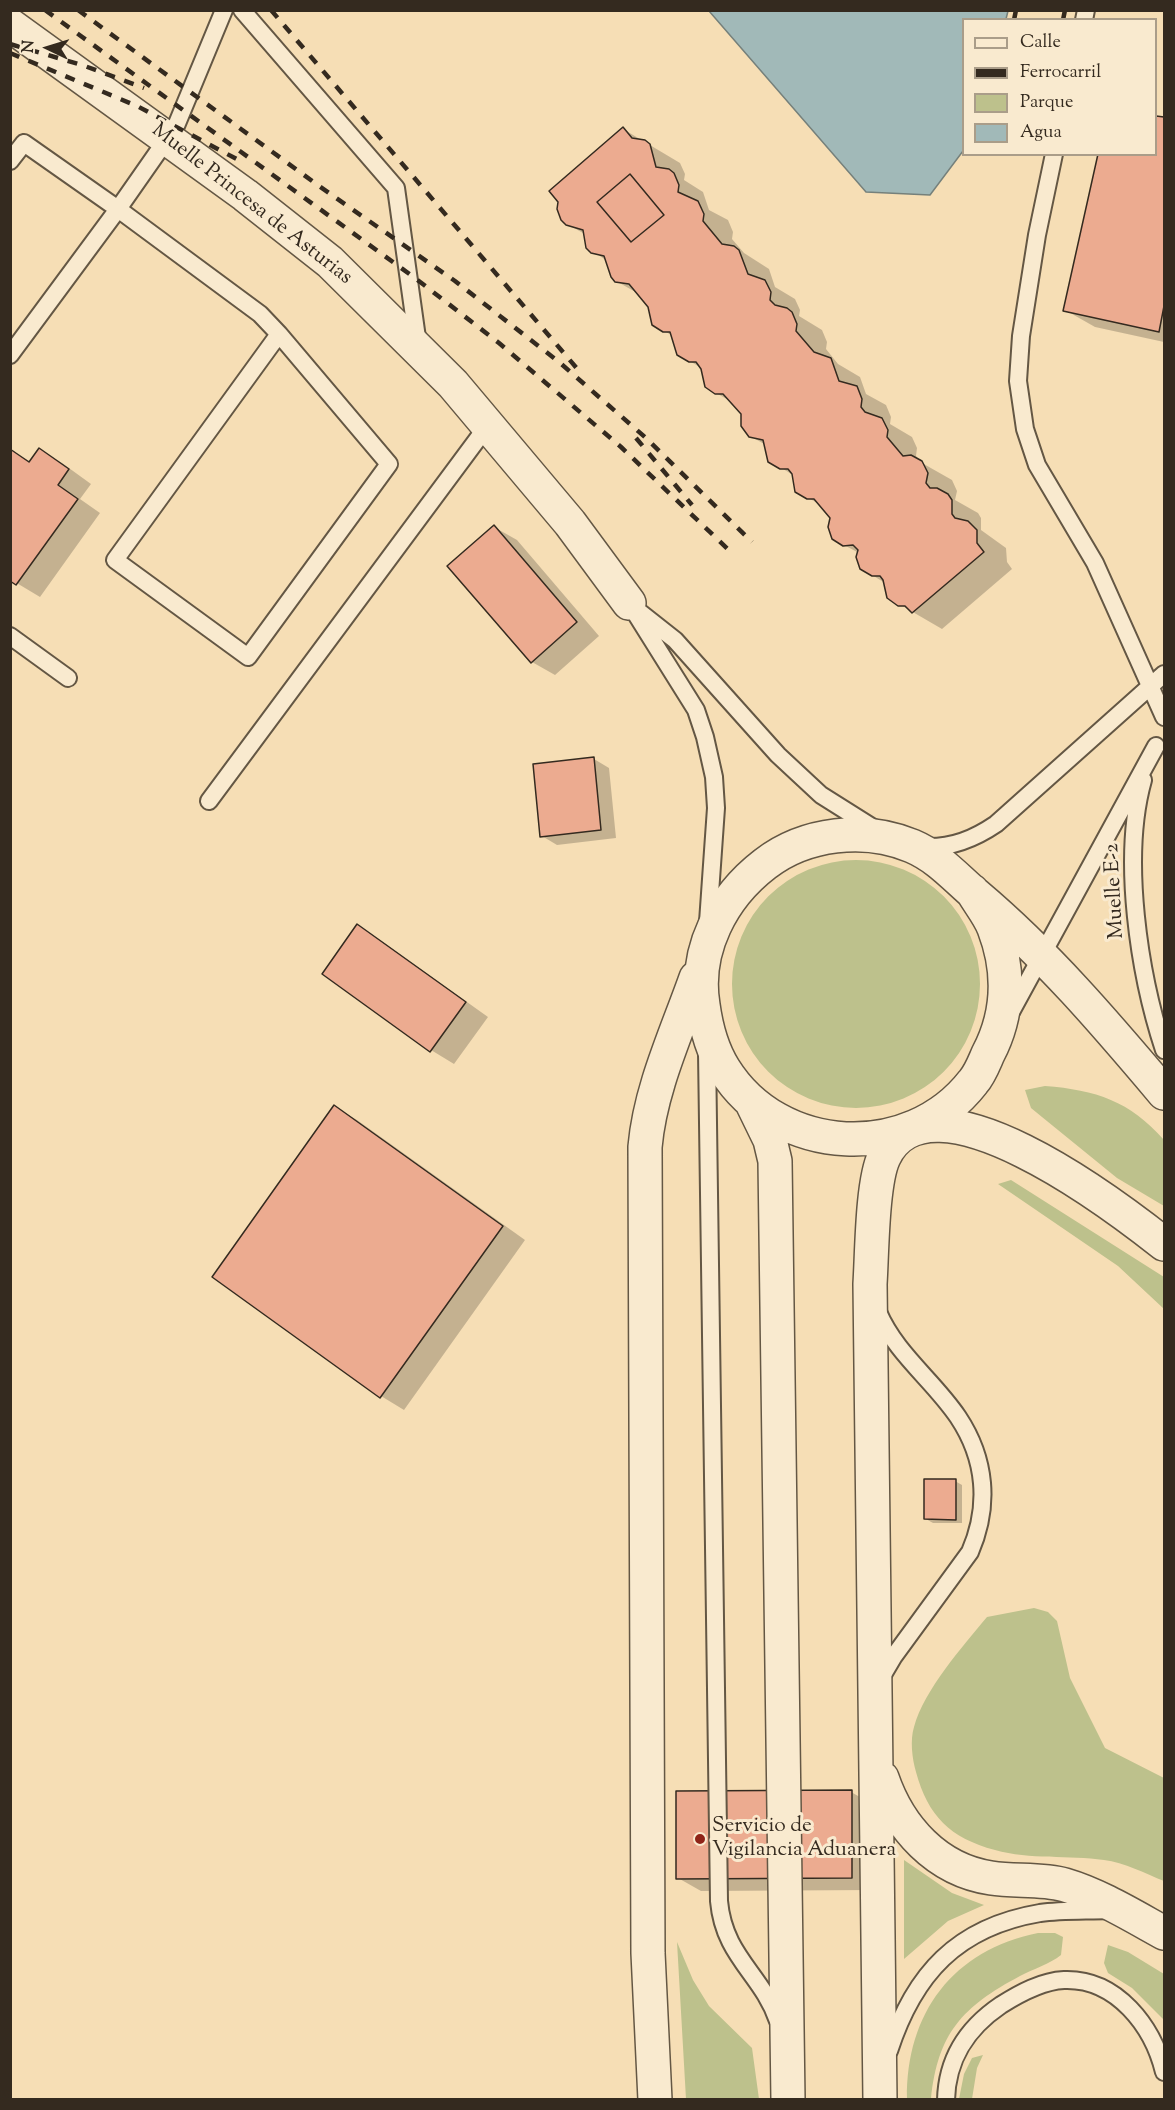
<!DOCTYPE html>
<html>
<head>
<meta charset="utf-8">
<style>
	body { margin:0 }
	#map { position:relative; width:1175px; height:2110px; overflow:hidden; background:#f6deb5; font-family:"Sorts Mill Goudy",serif }
	canvas { display:block }
	.frame { position:absolute; inset:0; border:12px solid #342a1f; pointer-events:none }
	.legend { position:absolute; left:962px; top:18px; width:195px; height:138px; box-sizing:border-box; background:#f9eacf; border:2px solid #aa9d89; margin:0; padding:8px 10px; list-style:none; font-size:18px; color:#342a1f }
	.legend li { display:flex; align-items:center; gap:12px; height:30px }
	.legend b { width:30px; border:2px solid #aa9d89 }
	.north { position:absolute; left:18px; top:18px; width:60px; height:60px; -webkit-text-stroke:4px #f9eacf; paint-order:stroke; rotate:274deg; font-size:16px; font-weight:700; line-height:24px; text-align:center; color:#342a1f }
	.north::after { content:''; display:block; margin:auto; width:21px; height:27px; background:#342a1f; clip-path:polygon(50% 0,100% 100%,50% 72%,0 100%) }
</style>
</head>
<body>
<div id="map">
<canvas width="1175" height="2110"></canvas>
<div class="frame"></div>
<ul class="legend">
<li><b style="height:8px;background:#f9eacf"></b>Calle</li>
<li><b style="height:8px;background:#342a1f"></b>Ferrocarril</li>
<li><b style="height:16px;background:#bdc18c"></b>Parque</li>
<li><b style="height:16px;background:#a1b9b8"></b>Agua</li>
</ul>
<div class="north">N</div>
</div>
<script>
const c = document.querySelector('canvas').getContext('2d');
c.lineJoin = 'round';
function fillPath(path, color) {
  c.fillStyle = color;
  c.fill(path, 'evenodd');
}
function stroke(path, color, width, dash) {
  c.strokeStyle = color;
  c.lineWidth = width;
  c.lineCap = dash ? 'butt' : 'round';
  c.setLineDash(dash || []);
  c.stroke(path);
}
function drawText(font, color, halo, rows, align = 'center') {
  c.font = font + ' "Sorts Mill Goudy",serif';
  c.lineWidth = 6;
  c.setLineDash([]);
  c.textBaseline = 'middle';
  c.strokeStyle = halo;
  c.fillStyle = color;
  for (const [text, x, y, turn = 0] of rows) {
    c.save();
    c.translate(x, y);
    c.rotate((+turn || 0) * Math.PI / 180);
    c.textAlign = isNaN(turn) ? turn : align;
    if (halo) c.strokeText(text, 0, 0);
    c.fillText(text, 0, 0);
    c.restore();
  }
}
const green = new Path2D(`
	M732 984a124 124 0 1 1 248 0a124 124 0 1 1-248 0Z
	M1045,1086C1096,1090 1130,1101 1164,1140V1206L1117,1178L1042,1117L1031,1108L1025,1090Z
	M1011,1180L1164,1277V1309L1118,1266L998,1184Z
	M1034,1608L1048,1612L1057,1621L1070,1678L1105,1748L1164,1778V1881C1146,1874 1124,1862 1104,1860C1069,1855 1030,1860 995,1850C950,1838 928,1816 916,1772C912,1758 910,1740 914,1727C924,1690 963,1646 987,1617Z
	M904,1860L952,1893L984,1905L948,1921L904,1959Z
	M1038,1933H1055L1063,1937L1061,1955C1050,1964 1033,1969 1020,1976C962,2007 938,2033 931,2099H907C906,2013 953,1950 1038,1933Z
	M677,1942L693,1980L709,2006L752,2048L759,2099H686Z
	M1108,1945L1128,1952L1164,1974V2020L1132,1988L1108,1973L1104,1963Z
	M983,2055L977,2068L972,2099H959L964,2074L972,2058Z`);
const water = new Path2D(`
	M709,11H1008L1006,19L964,20L963,151L930,195L866,192Z`);
const shadow = new Path2D(`
	M1156,117L1164,119V342L1095,327L1065,310L1156,154Z
	M623,129L680,163L685,174L684,180L703,192L709,210L728,220L733,232L732,239L744,253L769,269L775,287L795,299L800,310L799,316L822,330L827,342L826,349L838,364L860,377L866,394L886,405L891,417L890,424L912,437L917,448L916,456L922,463L952,480L957,491L955,500L978,513L981,518V530L1006,548L1007,562L1012,569L942,629L899,604L885,583L872,575L859,553L844,545L831,518L822,506L797,491L793,475L770,461L766,445L750,436L742,414L732,402L716,393L703,369L678,354L673,336L664,331L639,294L616,281L607,261L587,247L583,233L567,224Z
	M10,450L31,462L40,450L62,463L91,484L80,499L100,513L40,597L10,579Z
	M494,527L517,540L599,636L555,675L532,662Z
	M594,759L609,768L616,838L557,845L542,836Z
	M358,926L380,940L488,1017L454,1064L431,1050L324,974Z
	M335,1107L357,1120L525,1240L404,1410L381,1396Z
	M955,1481L962,1485V1523H933L926,1519Z
	M851,1792L874,1805L875,1890L701,1891L678,1878Z`);
const building = new Path2D(`
	M1156,116L1164,117V306L1159,332L1063,311L1098,154H1156Z
	M623,127L632,138L645,140L650,144L656,167L669,169L674,173L679,185L678,192L698,201L704,214L703,221L722,244L734,246L739,250L748,274L765,280L771,292L770,300L775,305L787,308L792,312L797,324L796,331L814,352L831,358L839,381L857,386L862,399L861,407L865,412L882,418L888,430L887,437L903,456L911,455L922,461L928,473L926,483L930,488H937L948,494L952,500V514L955,518L968,521L977,530V543L984,552L912,613L905,606H898L887,598L883,580L880,576H872L860,569L856,557L858,550L853,545L843,546L832,539L828,527L830,518L814,499H807L795,492L792,474L788,469H780L768,462L763,440L749,437L741,426V414L723,394H715L705,387L701,369L696,362H689L677,355L670,332H663L652,325L648,307L629,284L615,282L611,277L604,256L591,253L586,248L583,230L566,225L561,220L557,209L558,202L549,191ZM630,174L664,215L631,242L597,202Z
	M630,174L664,215L631,242L597,202Z
	M39,448L69,469L58,485L78,499L16,585L10,581V449L29,462Z
	M494,525L577,622L531,663L447,566Z
	M594,757L601,830L540,837L533,764Z
	M357,924L466,1002L430,1052L322,974Z
	M334,1105L503,1226L380,1398L212,1277Z
	M924,1479H956V1520L924,1519Z
	M852,1790V1878L676,1879V1791Z`);
const service = new Path2D(`
	M224,10L176,126L118,209L260,314L279,334L389,464L248,657L115,560L279,334
	M242,10L396,188L418,345
	M1084,20L1086,10
	M1054,154L1037,235L1021,336L1018,381L1025,429L1037,465L1095,563L1164,717
	M10,161L24,143L118,209L10,355
	M629,603L696,710L705,737L714,777L716,808L708,922
	M637,610L675,640L778,755L821,795L875,829
	M10,636L68,678
	M1143,780C1121,858 1139,974 1164,1050
	M209,801L488,425
	M925,847C952,848 974,839 996,824L1164,674
	M1011,1012L1156,746
	M707,1052L719,1901C724,1957 762,1974 778,2021
	M878,1312C896,1354 933,1380 958,1417C986,1459 990,1506 970,1552L894,1656L881,1678
	M889,2051C914,1974 957,1927 1040,1913C1062,1910 1086,1911 1109,1910
	M946,2100C947,2058 967,2028 1001,2005C1020,1993 1042,1981 1064,1980C1117,1978 1153,2027 1164,2072`);
const minor = new Path2D(`
	M10,25L245,195L330,262L453,384L570,523L629,603
	M972,891C979,903 989,915 994,928C1010,970 1009,1014 988,1054C984,1063 980,1074 973,1082C910,1163 779,1157 724,1069C712,1050 706,1027 703,1005C694,950 722,897 765,864C805,833 865,826 912,846C938,857 955,877 976,895C1046,954 1105,1023 1164,1093
	M752,1103L770,1140L775,1161L788,2100
	M882,1778C899,1828 937,1870 991,1878C1015,1882 1041,1878 1065,1885C1099,1895 1133,1916 1164,1933
	M655,2100L648,1953L645,1147C650,1089 677,1032 696,978
	M880,2100L870,1284C872,1253 872,1182 884,1157C929,1062 1117,1207 1164,1244`);
const rail = new Path2D(`
	M45,10L415,278L499,343L621,447L734,555
	M78,10L319,186L455,281L559,362L646,438L752,542
	M271,10L580,372
	M1014,20L1016,10
	M1063,20L1065,10
	M10,44L82,65L144,88
	M10,53L137,106L244,163
	M636,438L692,505`);
const markers = [
	[700,1839,6,"#8f2418"]
];
const streetNames = [
	["Muelle Princesa de Asturias",251,205,38],
	["Muelle E-2",1116,891,-93]
];
const poiNames = [
	["Servicio de",712,1827],
	["Vigilancia Aduanera",712,1851]
];
fillPath(green, '#bdc18c');
fillPath(water, '#a1b9b8');
stroke(water, '#75807b', 1.5);
fillPath(shadow, '#0003');
fillPath(building, '#ecab90');
stroke(building, '#342a1f', 1.5);
stroke(service, '#645744', 20);
stroke(minor, '#645744', 36);
stroke(service, '#f9eacf', 16);
stroke(minor, '#f9eacf', 33);
stroke(rail, '#342a1f', 4.5, [10, 10]);
for (const [x, y, r, color] of markers) {
  const dot = new Path2D();
  dot.arc(x, y, r, 0, 2 * Math.PI);
  c.fillStyle = color;
  c.fill(dot);
  stroke(dot, '#f9eacf', 2);
}
drawText('21px', '#342a1f', '#f9eacf', streetNames);
drawText('21px', '#342a1f', '#f9eacf', poiNames, 'left');
</script>
</body>
</html>
